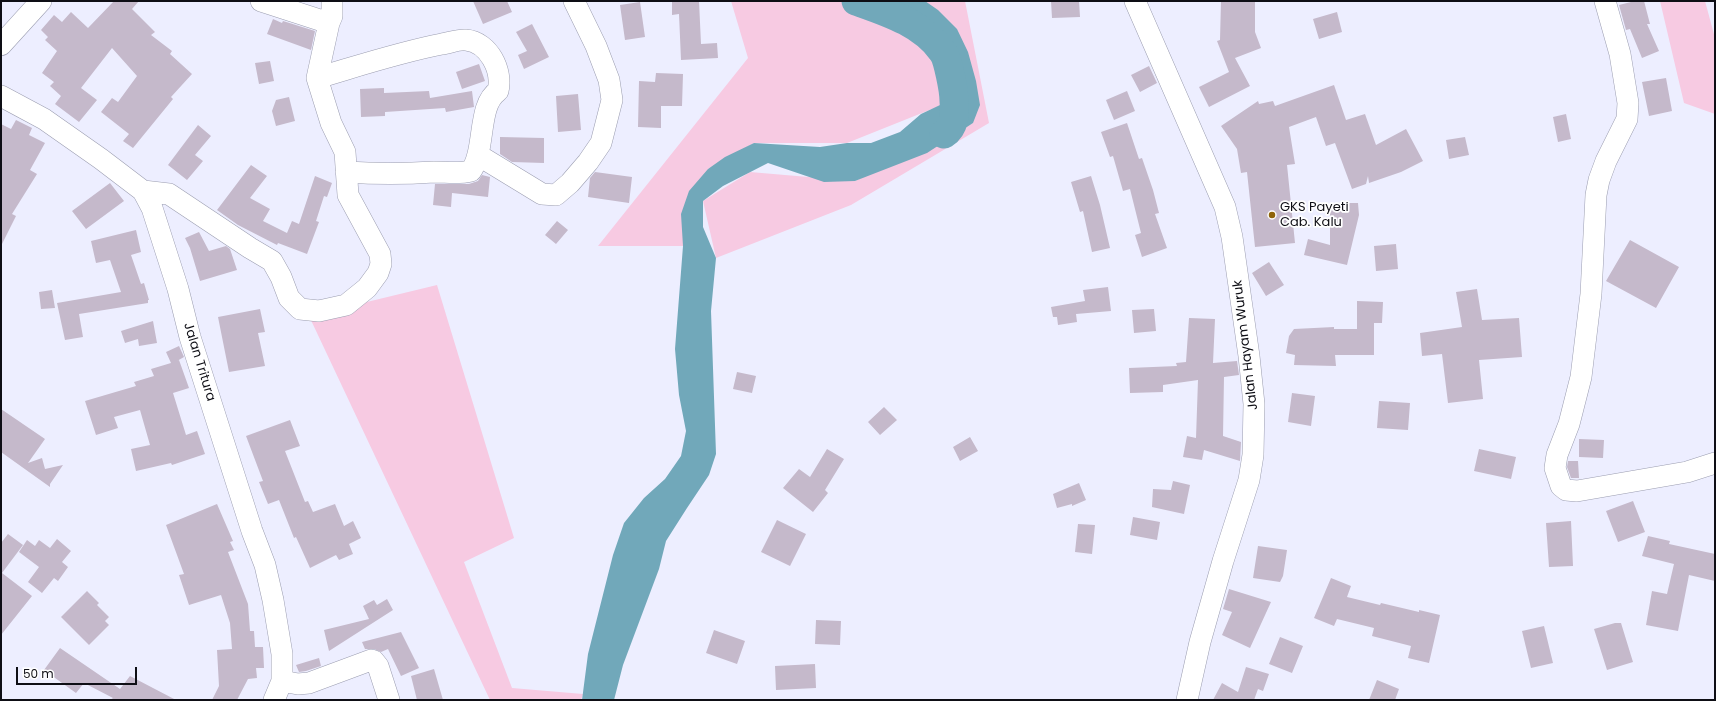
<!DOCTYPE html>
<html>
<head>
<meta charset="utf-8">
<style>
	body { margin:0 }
	#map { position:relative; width:1716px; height:701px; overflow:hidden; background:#edeeff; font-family:Poppins,sans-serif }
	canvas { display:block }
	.frame { position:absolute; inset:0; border:2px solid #0e0e15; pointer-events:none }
	.scale { position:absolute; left:16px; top:667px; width:121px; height:18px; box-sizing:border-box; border:2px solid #0e0e15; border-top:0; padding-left:5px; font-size:12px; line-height:14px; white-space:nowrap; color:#0e0e15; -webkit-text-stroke:3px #fff; paint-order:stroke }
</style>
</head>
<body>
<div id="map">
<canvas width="1716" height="701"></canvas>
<div class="frame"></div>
<div class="scale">50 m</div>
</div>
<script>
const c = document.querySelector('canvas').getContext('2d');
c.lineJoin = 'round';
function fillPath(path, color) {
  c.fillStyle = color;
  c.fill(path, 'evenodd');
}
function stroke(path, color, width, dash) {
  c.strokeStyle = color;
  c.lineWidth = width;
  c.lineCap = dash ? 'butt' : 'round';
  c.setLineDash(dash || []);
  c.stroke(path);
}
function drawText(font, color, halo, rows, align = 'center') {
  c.font = font + ' Poppins,sans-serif';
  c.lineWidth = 3.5;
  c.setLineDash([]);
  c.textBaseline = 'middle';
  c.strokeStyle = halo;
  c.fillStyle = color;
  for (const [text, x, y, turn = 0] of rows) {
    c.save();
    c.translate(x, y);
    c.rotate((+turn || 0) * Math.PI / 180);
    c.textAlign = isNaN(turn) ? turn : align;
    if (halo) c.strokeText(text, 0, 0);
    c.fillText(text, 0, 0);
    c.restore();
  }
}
const green = new Path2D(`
	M731,1H860L932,42L942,105L847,143H754L708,169L683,246H598L748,58Z
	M918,1H965L989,123L851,205L716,258L703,201L750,172L855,181L973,123L957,29Z
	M1660,1H1705L1715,38V114L1684,103Z
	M437,285L514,538L464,562L512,688L583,694L581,700H490L309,316Z`);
const water = new Path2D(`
	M843,1H925L938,10L957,29L968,52L976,81L980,105L973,123L927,153L855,181L824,182L768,163L723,186L703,201V227L716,258L711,311L716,454L709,475L687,508L666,541L659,569L623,665L614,700H582L588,654L613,555L624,523L644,498L665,479L681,456L686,431L679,395L675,349L683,246L681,214L689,191L708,169L725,157L754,143L820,147L847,143H871L900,132L921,114L957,97V86L932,42L908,25L882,11Z`);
const river = new Path2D(`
	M856,1C887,12 922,23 942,51C948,58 954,91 954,101C955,113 955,127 944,134`);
const building = new Path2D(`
	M114,1H139L132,9L155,32L151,35L172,51L170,54L192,74L171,97L173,99L133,148L123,141L129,134L101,112L112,98L118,102L137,76L112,48L81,88L97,100L79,122L55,104L61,96L50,86L54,82L42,73L57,51L45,40L48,37L41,30L54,15L62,22L71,12L88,28Z
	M473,1H507L512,12L483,24Z
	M672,1H699L701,44L717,43L718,58L681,60L679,14L672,15Z
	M1051,1H1079L1080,17L1052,18Z
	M1221,1H1255V32L1261,48L1235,58L1250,86L1209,107L1199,87L1229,72L1217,41L1220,40Z
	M1635,1H1644L1650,24H1647L1659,51L1642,58L1630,29L1626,30L1619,5Z
	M640,2L645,37L625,40L620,5Z
	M1337,12L1342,32L1319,39L1313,19Z
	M273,19L282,23L283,21L315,31L311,50L267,34Z
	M532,24L549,57L524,69L518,55L527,51L516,32Z
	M270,61L274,81L259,84L255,63Z
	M479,64L485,81L462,89L456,72Z
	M1149,66L1157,83L1140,92L1131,75Z
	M656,73L683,74L682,106H661V128L638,127L639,81L655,82Z
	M1666,78L1672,111L1649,116L1642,82Z
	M1334,85L1346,120L1365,114L1376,145L1406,129L1423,161L1401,172L1369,183L1368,176L1366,184L1352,189L1335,143L1326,146L1316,117L1289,127L1295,164L1287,165L1295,243L1255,247L1247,172L1241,173L1237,149L1221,126L1258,101L1259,104L1273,101L1275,106Z
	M384,88V93L429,91L430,98L472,91L474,107L446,112L445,108L385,112V116L361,117L360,89Z
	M1127,91L1135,111L1114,120L1106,100Z
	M578,94L581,130L558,132L556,96Z
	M289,97L295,121L276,126L272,111L276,100Z
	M1566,114L1571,139L1558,142L1553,117Z
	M16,120L32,128L29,135L45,143L30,170L37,174L12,214L16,216L1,246V124L11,129Z
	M1127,123L1139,159L1142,158L1153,190L1159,213L1155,214L1167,248L1142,257L1135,235L1141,233L1130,189L1123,191L1113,156L1110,157L1101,132Z
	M198,125L211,136L195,155L203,161L187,180L168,165Z
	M500,137L544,138V163L512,162L500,154Z
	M1465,137L1469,155L1449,159L1446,140Z
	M251,165L267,176L250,198L270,209L263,221L287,233L292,221L299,224L315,176L332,183L327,197L324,196L316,221L319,222L307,254L278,243L277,245L238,225L217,210Z
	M595,172L632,177L629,203L588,197L590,178Z
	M482,175L490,177L488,197L452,193L451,207L433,205L435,184H469L478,181Z
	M1091,176L1100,205L1110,248L1092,252L1083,211L1080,212L1071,182Z
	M110,183L124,201L86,229L72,211Z
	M1330,203H1358L1359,215L1347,265L1304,255L1308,239L1330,245Z
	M557,221L568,230L556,244L545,235Z
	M136,230L141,252L131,255L141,284L144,283L149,300H148V303L79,314L83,337L65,340L57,303L121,292L110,260L96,263L91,241Z
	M199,232L209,251L226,246L230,249L237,270L200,281L190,248L185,238Z
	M1630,240L1679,267L1656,308L1606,281Z
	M1396,244L1398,269L1376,271L1374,246Z
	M1269,262L1284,285L1266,296L1252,273Z
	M1108,287L1111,311L1076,314L1077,322L1058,325L1057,317H1053L1051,307L1085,301L1083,290Z
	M1477,289L1482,320L1519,318L1522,357L1479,360L1483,399L1448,403L1442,354L1422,356L1420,333L1462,327L1456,292Z
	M52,290L55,308L41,309L39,292Z
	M1357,301L1383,302L1382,323H1374V355H1335L1336,366L1294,365L1295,355L1286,353L1289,336L1294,329L1334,327V329H1357Z
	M260,309L265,332L258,333L265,366L229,372L218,317Z
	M1154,309L1156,331L1134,333L1132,310Z
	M1189,318L1215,319L1213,363L1237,361L1239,375L1224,377L1223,436L1241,442L1240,461L1204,450L1202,460L1183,457L1187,436L1196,438L1198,380L1163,385V392L1130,393L1129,368L1177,366L1176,363L1186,362Z
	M153,321L157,343L139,346L138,339L125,343L121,331Z
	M179,346L184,357L177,361L179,360L189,388L173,393L186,435L197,431L205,454L172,465L171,463L136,471L131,449L150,445L140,410L114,417L118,428L96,435L85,401L136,386L134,382L154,376L151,369L171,363L166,352Z
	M737,372L756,376L752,393L733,389Z
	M1292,393L1315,396L1311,426L1288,422Z
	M1379,401L1410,403L1408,430L1377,428Z
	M884,407L897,420L880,435L868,422Z
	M1,409L45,439L28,463L42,458L45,469L63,465L50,484V487L1,452Z
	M290,420L300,446L285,451L305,502L308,501L313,512L335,504L344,526L353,521L361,538L349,544L353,554L339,560L336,555L310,568L296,537L294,538L279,500L268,504L259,482L263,481L246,436Z
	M970,437L978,451L960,461L953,447Z
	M1579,439L1604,440L1603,458L1579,457Z
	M827,449L844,459L825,490L828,493L813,512L783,488L799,469L810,477Z
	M1479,449L1516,457L1511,479L1474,471Z
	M1568,461H1578L1579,478H1571L1567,467Z
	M1173,481L1190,485L1184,514L1152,507L1153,489L1171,490Z
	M1079,483L1086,500L1072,506V504L1057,508L1053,494Z
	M1633,501L1645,532L1618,542L1606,511Z
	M217,504L233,541L230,542L234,550L228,552L248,604L250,631H254L255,647H263L264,668H256L257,678L248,679L237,700H212L219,686L217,650L232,649L230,623L221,595L189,605L179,575L184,574L166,525Z
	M1133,517L1160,522L1157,540L1130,535Z
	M777,520L806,534L790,566L761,552Z
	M1571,521L1573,566L1549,567L1546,523Z
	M1078,524L1095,525L1092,554L1075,552Z
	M8,534L23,545L2,573L32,596L1,635V543Z
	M1648,536L1670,541L1669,544L1715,554V581L1689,575L1678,631L1646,625L1652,591L1667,594L1674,564L1642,556Z
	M57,539L71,551L62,562L68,567L58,581L54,578L42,593L28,582L39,567L19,552L27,540L35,546L39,540L50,548Z
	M1258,546L1287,550L1283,576L1280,582L1253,578Z
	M1331,578L1351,586L1347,597L1380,605L1381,603L1419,612V610L1440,615L1429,663L1408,658L1411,646L1372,636L1374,628L1337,619L1334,626L1314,618Z
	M1229,589L1271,602L1250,648L1222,635L1232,612L1223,609Z
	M87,591L99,603L97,605L109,617L105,621L109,625L89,645L61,617Z
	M387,599L393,610L329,651L324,630L369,619L363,606L374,600L377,605Z
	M816,620L841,621L840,645L815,644Z
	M1615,623H1621L1633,662L1607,670L1594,629Z
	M1544,626L1553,663L1531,668L1522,631Z
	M714,630L745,641L737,664L706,653Z
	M401,632L419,668L401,676L388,649L381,652L374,649H365L362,642Z
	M1280,637L1303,646L1292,673L1269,664Z
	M60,648L120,689L130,676L176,700H110L113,698L84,683L76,693L44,670Z
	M319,658L321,666L306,671L299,672L296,665Z
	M815,664L816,688L776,690L775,666Z
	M1246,667L1269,674L1263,691L1258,689L1254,700H1213L1222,683L1238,692Z
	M434,669L443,700H417L411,676Z
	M1377,680L1399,689L1395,700H1369Z`);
const minor = new Path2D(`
	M261,1L329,23L317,78C358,66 400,52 442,44C449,43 459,39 466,40C489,42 503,71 498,91C477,105 486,150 471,171C459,174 447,172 434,172C405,174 376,174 346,172
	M1135,1L1225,207L1232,237L1249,356L1254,404L1253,455L1249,480L1223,561L1200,642L1187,700
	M1605,1L1620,54L1628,103L1627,119L1606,161L1599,180L1596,195L1591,294L1581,377L1569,424L1557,455L1555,468L1561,486L1566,490L1577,491L1687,472L1715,463
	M329,23L332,16V1
	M1,45L41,1
	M1,96L44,119L101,159L143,191L152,208L178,289L190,337L252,531L265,565L273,600L282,654V681L274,700
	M478,155L542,194L556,195L570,183L588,162L601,143L612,100L609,80L596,46L574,1
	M143,191L169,194L250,248L272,261L281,277L289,298L300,309L319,311L346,305L367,288L378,273L381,264L380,254L348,195L345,152L331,123L317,78
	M282,681L298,684L309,683L371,660L374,661L378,666L389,700`);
const markers = [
	[1272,215,4,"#8f640a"]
];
const poiNames = [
	["GKS Payeti",1280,208],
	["Cab. Kalu",1280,223]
];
const streetNames = [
	["Jalan Hayam Wuruk",1246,345,-97],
	["Jalan Tritura",199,362,73]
];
fillPath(green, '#f7cae2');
fillPath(water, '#71a8ba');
stroke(river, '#71a8ba', 29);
fillPath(building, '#c5b9cb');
stroke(minor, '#9b9db0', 22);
stroke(minor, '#fff', 21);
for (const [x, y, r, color] of markers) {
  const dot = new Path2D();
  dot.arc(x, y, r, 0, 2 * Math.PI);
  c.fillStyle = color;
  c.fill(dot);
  stroke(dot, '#fff', 1.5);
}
drawText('13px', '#0e0e15', '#fff', poiNames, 'left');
drawText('13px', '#0e0e15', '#fff', streetNames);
</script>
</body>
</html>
